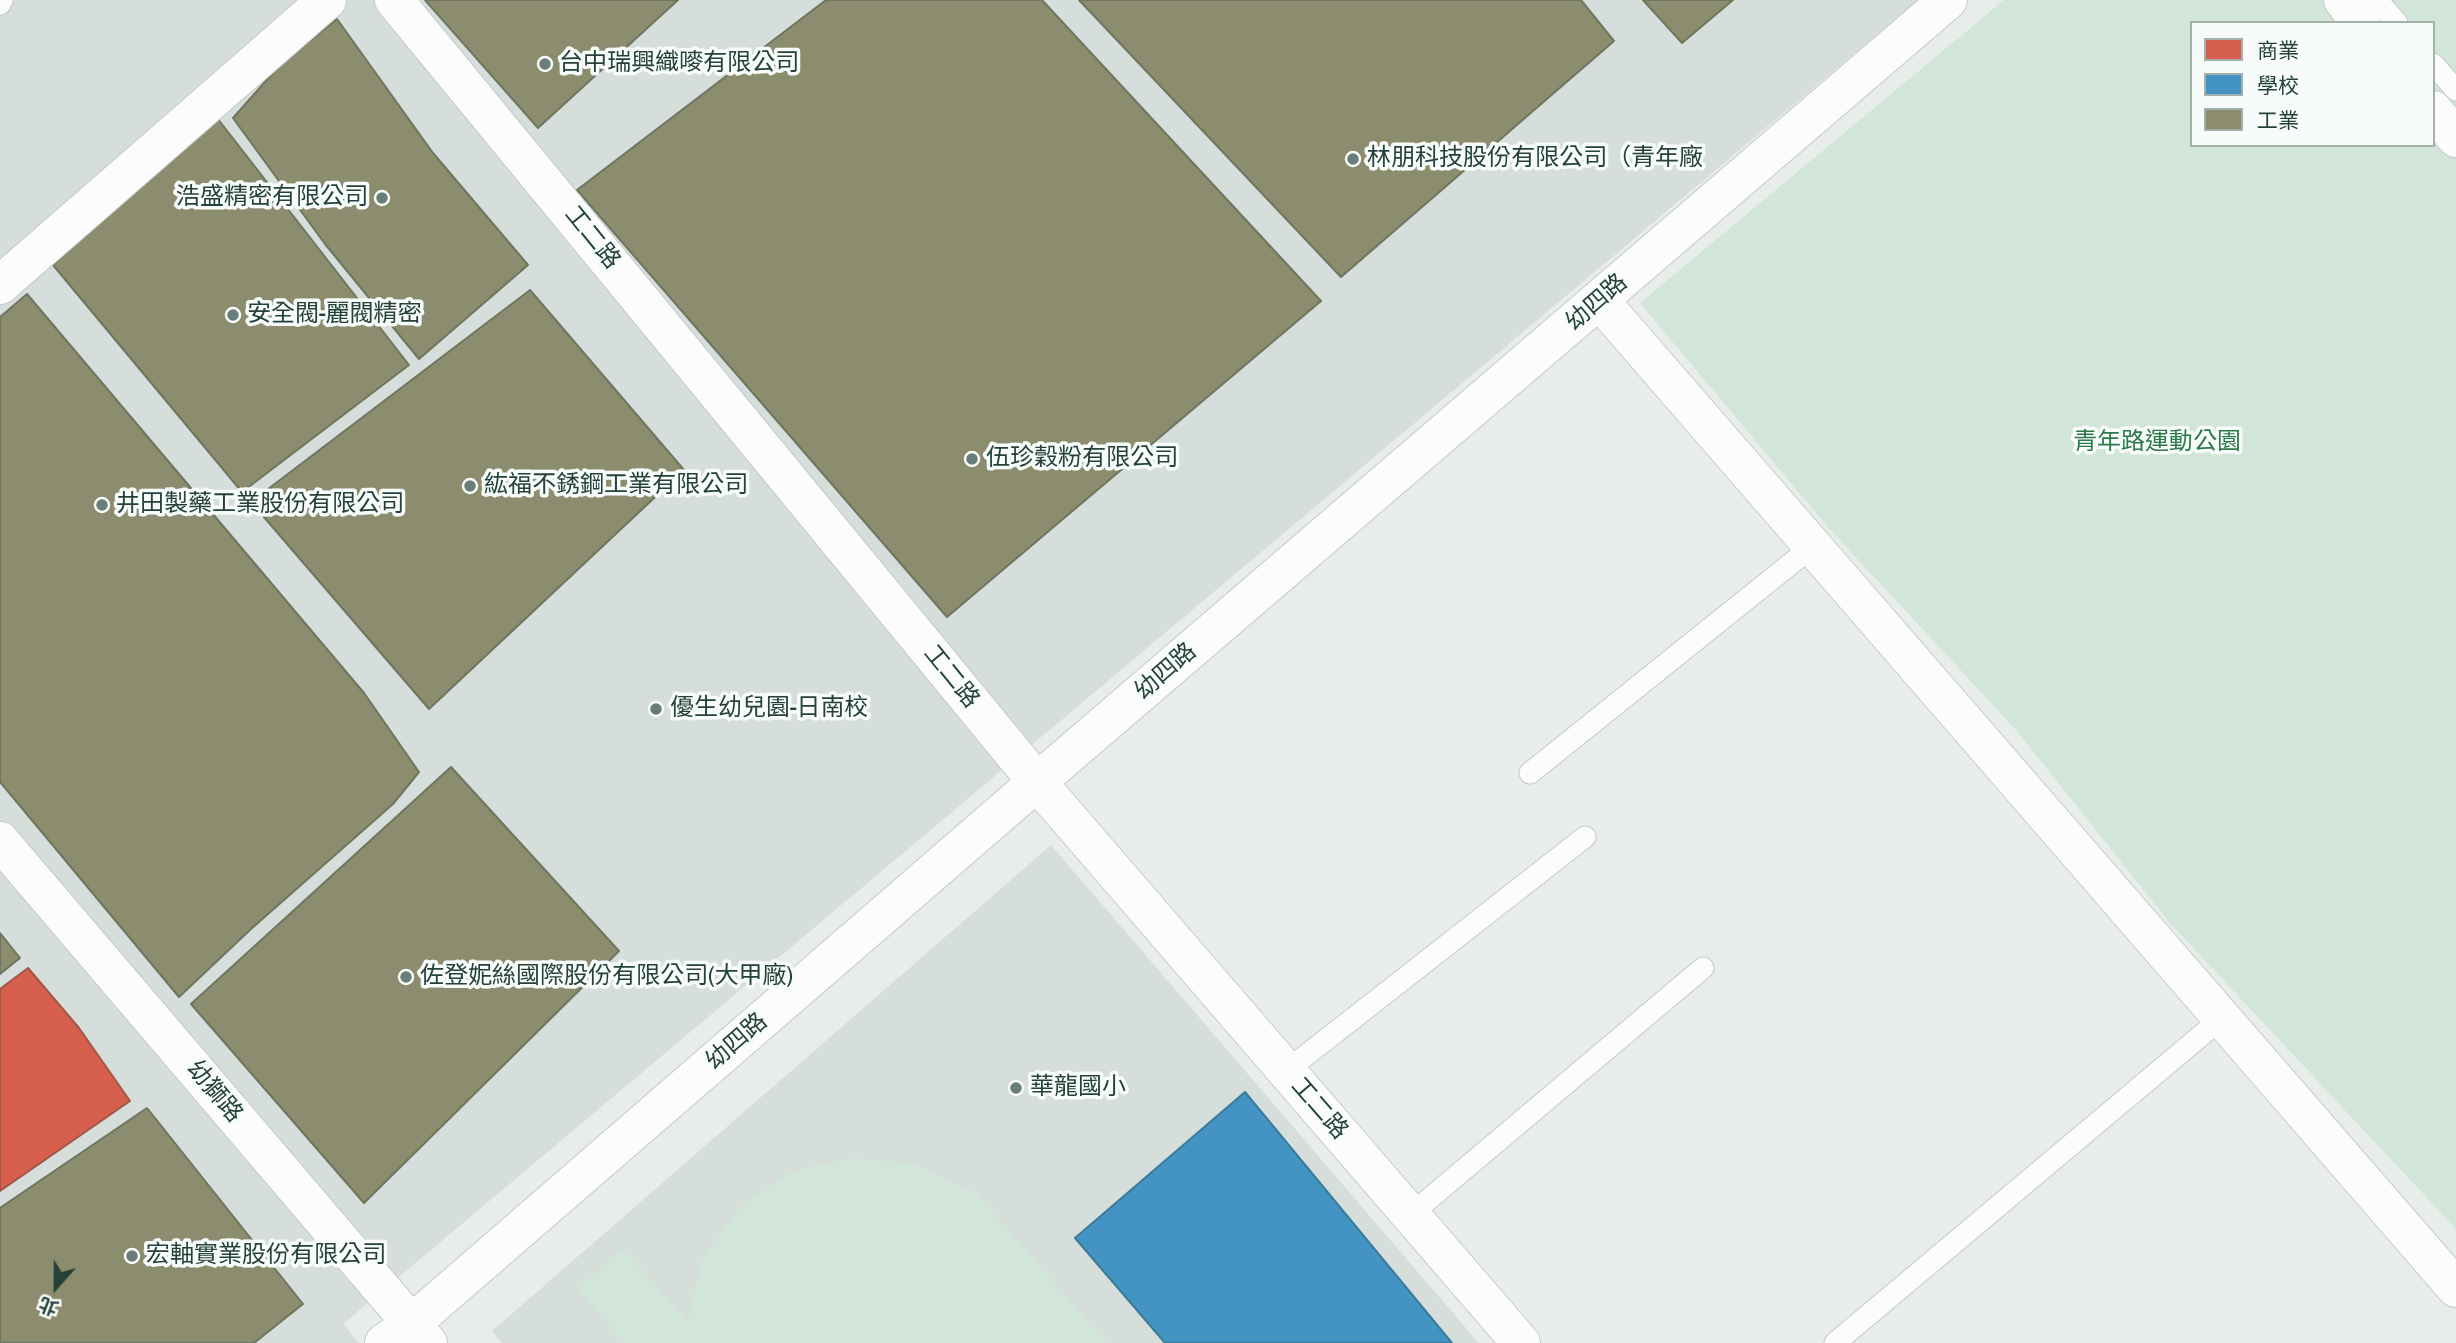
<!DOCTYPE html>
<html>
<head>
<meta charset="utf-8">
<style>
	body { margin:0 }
	#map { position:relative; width:2456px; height:1343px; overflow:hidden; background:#e8edeb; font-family:"Archivo Narrow","Noto Sans TC",sans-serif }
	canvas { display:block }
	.legend { position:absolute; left:2190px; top:21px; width:245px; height:126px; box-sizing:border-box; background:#f7fbf9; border:2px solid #a3b1ad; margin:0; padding:9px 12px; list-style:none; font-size:21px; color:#24423a }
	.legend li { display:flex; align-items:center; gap:14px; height:35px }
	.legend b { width:35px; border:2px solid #a3b1ad }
	.north { position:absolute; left:21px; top:1252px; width:70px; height:70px; -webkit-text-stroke:5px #f7fbf9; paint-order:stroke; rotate:201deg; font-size:19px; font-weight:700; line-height:28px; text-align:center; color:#24423a }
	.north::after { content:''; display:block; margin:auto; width:24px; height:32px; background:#24423a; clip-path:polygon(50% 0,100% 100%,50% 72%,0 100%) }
</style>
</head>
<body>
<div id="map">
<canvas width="2456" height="1343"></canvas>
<ul class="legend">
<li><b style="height:19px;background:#d6604d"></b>商業</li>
<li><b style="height:19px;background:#4393c3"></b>學校</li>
<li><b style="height:19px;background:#8c8c6e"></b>工業</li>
</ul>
<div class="north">北</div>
</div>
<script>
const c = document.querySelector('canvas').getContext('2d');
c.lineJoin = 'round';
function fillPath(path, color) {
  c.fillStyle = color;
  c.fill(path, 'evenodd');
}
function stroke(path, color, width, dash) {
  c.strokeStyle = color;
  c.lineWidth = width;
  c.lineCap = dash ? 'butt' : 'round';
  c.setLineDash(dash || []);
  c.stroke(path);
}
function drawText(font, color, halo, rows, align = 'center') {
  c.font = font + ' "Archivo Narrow","Noto Sans TC",sans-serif';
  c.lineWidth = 7;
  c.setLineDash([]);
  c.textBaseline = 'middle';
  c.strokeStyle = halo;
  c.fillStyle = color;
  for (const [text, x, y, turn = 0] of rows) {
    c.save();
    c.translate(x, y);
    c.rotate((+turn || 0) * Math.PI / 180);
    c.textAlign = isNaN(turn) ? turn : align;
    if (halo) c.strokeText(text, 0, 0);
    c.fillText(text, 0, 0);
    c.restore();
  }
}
const built = new Path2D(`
	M0,0H1918L343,1324L359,1343H0Z
	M1051,845L1479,1343H502L492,1331Z`);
const green = new Path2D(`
	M2004,0H2456V1229L2170,923L2016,730L1827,526L1640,303ZM2192,23H2433V145H2192Z
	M852,1158L915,1164L977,1194L1107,1343H625L578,1288L623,1249L688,1322L703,1258L741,1206L793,1171Z`);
const shops = new Path2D(`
	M28,968L79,1028L130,1101L0,1191V989Z`);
const schools = new Path2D(`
	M1245,1092L1452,1343H1165L1075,1238Z`);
const industry = new Path2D(`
	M425,0H678L538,128Z
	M826,0H1042L1321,301L947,617L577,190Z
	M1079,0H1581L1614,41L1341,277Z
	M1643,0H1733L1682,43Z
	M337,19L433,153L528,265L419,359L325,244L233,118L281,64Z
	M214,114L409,365L242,492L53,265Z
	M530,290L684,470L429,709L251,502Z
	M27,294L364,693L419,772L393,804L251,929L179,997L0,782V317Z
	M451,767L619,951L364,1203L191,1004Z
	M0,933L20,958L0,974Z
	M147,1108L303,1304L254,1343H0V1208Z`);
const lane = new Path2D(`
	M2377,0L2397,23
	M0,4L2,0
	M2433,64L2456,90
	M1530,773L1813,546
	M1286,1071L1585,837
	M1410,1215L1703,968
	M1835,1343L2222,1018`);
const street = new Path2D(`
	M394,0L1037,782L1521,1343
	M2343,0L2361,23
	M2433,110L2456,138
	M0,285L327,0
	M1600,301L2456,1288
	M384,1343L411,1324L1037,782L1948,0`);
const secondary = new Path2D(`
	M0,841L428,1343`);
const markers = [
	[545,64,7,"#697e78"],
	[1353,159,7,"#697e78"],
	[382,198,7,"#697e78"],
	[233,315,7,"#697e78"],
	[972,459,7,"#697e78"],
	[470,486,7,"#697e78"],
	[102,505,7,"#697e78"],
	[656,709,7,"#697e78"],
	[406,977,7,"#697e78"],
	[1016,1088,7,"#697e78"],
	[132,1256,7,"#697e78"]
];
const poiNames = [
	["台中瑞興織嘜有限公司",559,64],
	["林朋科技股份有限公司（青年廠",1367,159],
	["浩盛精密有限公司",368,198,"right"],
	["安全閥-麗閥精密",247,315],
	["伍珍穀粉有限公司",986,459],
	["紘福不銹鋼工業有限公司",484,486],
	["井田製藥工業股份有限公司",116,505],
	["優生幼兒園-日南校",670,709],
	["佐登妮絲國際股份有限公司(大甲廠)",420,977],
	["華龍國小",1030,1088],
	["宏軸實業股份有限公司",146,1256]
];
const streetNames = [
	["工二路",592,238,51],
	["幼四路",1597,303,-41],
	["幼四路",1166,672,-41],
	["工二路",951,677,51],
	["幼四路",737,1042,-41],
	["幼獅路",214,1092,50],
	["工二路",1319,1109,49]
];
const parkNames = [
	["青年路運動公園",2157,443]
];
fillPath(built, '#d6dedb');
fillPath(green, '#d1e6d8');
fillPath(shops, '#d6604d');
stroke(shops, '#a15747', 2);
fillPath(schools, '#4393c3');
stroke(schools, '#3a7b9a', 2);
fillPath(industry, '#8c8c6e');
stroke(industry, '#6d765e', 2);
stroke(lane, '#c5cac8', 23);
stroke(street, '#c5cac8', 40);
stroke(secondary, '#c3cbc8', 40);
stroke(lane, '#fcfcfc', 21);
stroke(street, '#fcfcfc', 38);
stroke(secondary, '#fcfcfc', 38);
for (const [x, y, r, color] of markers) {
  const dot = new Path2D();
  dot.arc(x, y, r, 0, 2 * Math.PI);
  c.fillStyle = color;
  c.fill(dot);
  stroke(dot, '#f7fbf9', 2.5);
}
drawText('24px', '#24423a', '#f7fbf9', poiNames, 'left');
drawText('24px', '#24423a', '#f7fbf9', streetNames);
drawText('24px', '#2d7a4b', '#f7fbf9', parkNames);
</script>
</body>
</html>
